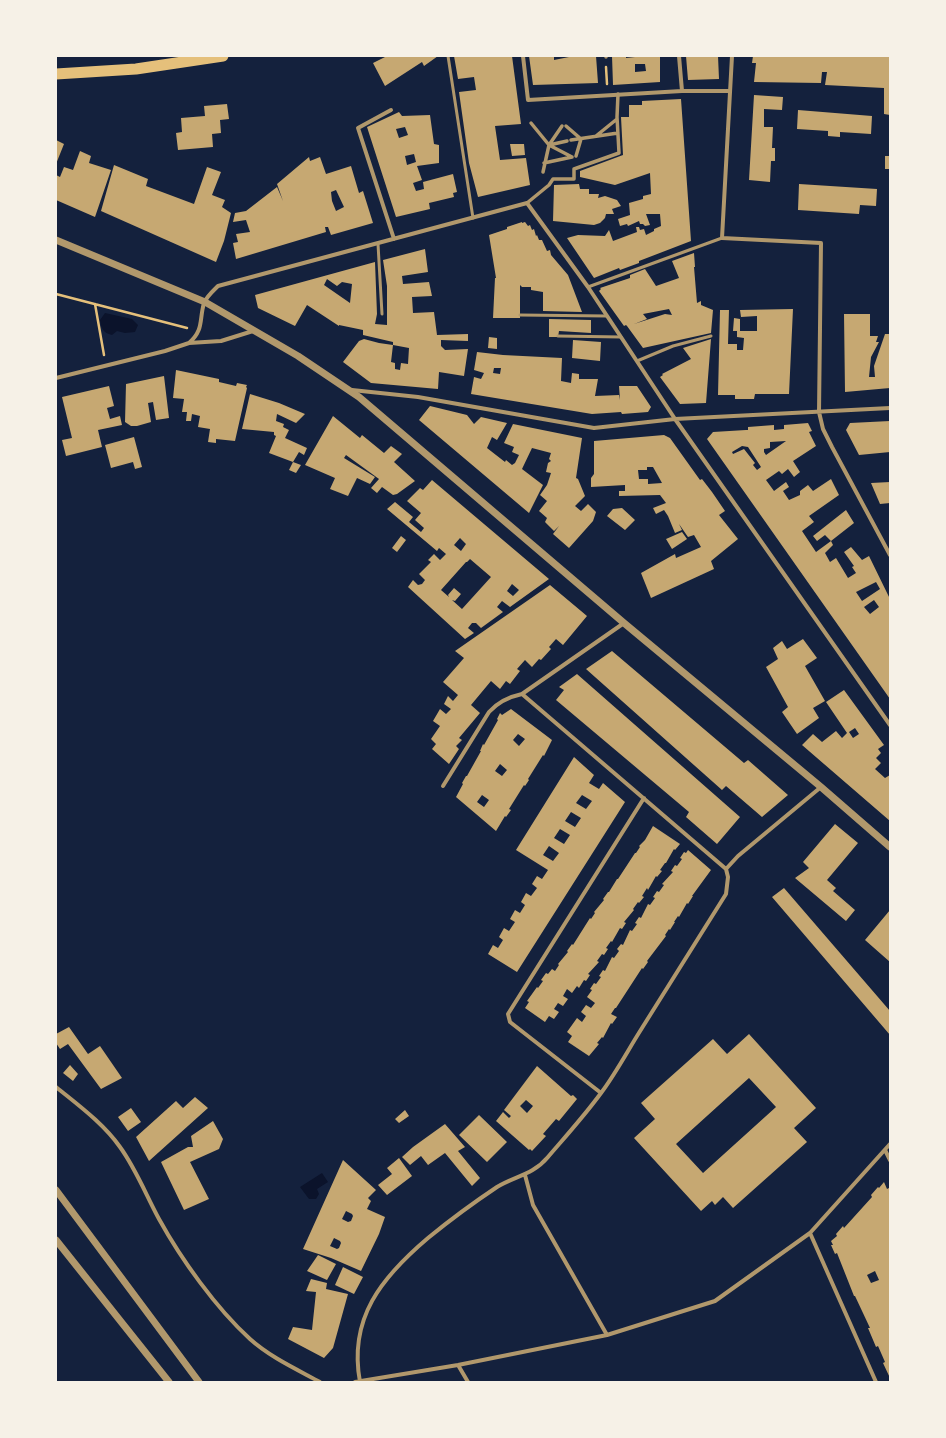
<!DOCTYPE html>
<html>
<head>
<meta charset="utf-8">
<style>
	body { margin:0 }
	#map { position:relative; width:946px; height:1438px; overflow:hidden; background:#14213d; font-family:Manrope,sans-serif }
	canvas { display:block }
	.frame { position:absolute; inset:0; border:57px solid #f6f1e7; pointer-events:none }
</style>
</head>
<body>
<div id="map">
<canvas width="946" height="1438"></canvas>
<div class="frame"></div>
</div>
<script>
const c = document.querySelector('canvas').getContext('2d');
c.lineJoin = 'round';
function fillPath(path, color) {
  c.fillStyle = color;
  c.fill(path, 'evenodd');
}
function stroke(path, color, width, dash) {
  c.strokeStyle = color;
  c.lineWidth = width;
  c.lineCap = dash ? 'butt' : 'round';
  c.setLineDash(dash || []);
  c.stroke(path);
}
const water = new Path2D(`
	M105,313L132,319L138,325L135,332L125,333L117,331L112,335C103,333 101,328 100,320Z
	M322,1173L328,1182L317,1189L319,1194L316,1199H309L300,1187Z`);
const building = new Path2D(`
	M387,56H438L424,66L422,62L385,86L373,63Z
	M454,56H512L521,124L495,126L500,160L526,158L530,185L478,197L469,163L459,92L476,90L474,77L458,79Z
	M529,56H554V60L574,56H596L598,83L533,85Z
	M612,56H626V58L635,57V56H660V82L613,85ZM635,64H645L646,71L635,72Z
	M686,56H718L719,79L688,80Z
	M753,56H890V115L884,114V88L825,85L827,72H822L821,83L754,82L756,63H752Z
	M754,95L783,97L782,110L764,109V127H773L772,148H775V161H771L770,182L749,180Z
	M681,99L691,241L639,261V263L620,270L619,268L594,278L567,238L578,235L605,236L609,230L613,241L637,232L636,227H639L640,230L644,229L646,235L654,231V229L661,226L660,214H646L650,225L645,226L643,224H640L639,221L628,226L627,224L620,226L618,219L630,215L629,203L643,199V196L651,194L650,173L615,185L580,177V171L623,155L621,117H629V105H642V101Z
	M227,104L229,119L220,120L221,133L212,134L213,147L178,150L176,133L182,132L181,118L205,116L204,106Z
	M798,110L872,116L871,134L840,132V137L828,136V131L797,129Z
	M399,112L402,116L430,115L434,144L439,145V163L417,166L422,180L413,183L416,191L424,189L423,182L453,174L457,192L453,193L454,197L429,203L430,209L396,217L367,127ZM405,127L408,135L399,138L396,129ZM414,154L416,162L407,165L405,156Z
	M56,140L64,144L56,164Z
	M510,144H524L525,155L512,156Z
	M80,151L91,156L89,163L111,170L95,217L56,200V175L60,177L64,167L73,170Z
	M885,156H890V169H885Z
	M309,157L310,161L320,157L326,174L351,166L359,193L363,191L373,223L331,235L328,227H325L326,232L236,259L233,243L238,242L236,234L250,232L246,220L233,222L235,213L246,211L277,187L283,201L277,184ZM336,190L344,207L336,211L332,201L331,192Z
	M114,165L148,179L146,186L194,204L207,167L221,172L212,195L225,200L222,207L231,213L224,241L216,262L101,211Z
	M579,184L580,189H589V194H599L598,198L605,196L617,200L621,206L612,209L614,214H606L605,218L600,223L594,225L553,221L554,185Z
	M799,184L877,189L876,206L860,205L859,214L798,210Z
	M522,222V223L525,222L528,226L530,225L532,230L534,229L536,236L537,235L539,240H542L547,251L550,250L551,255L568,275L582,312L543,311V292L531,290V287H522L520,285V318H493L495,278H496L489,235L507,229V227Z
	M425,249L428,272L402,276L403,284L429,282L432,296L412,297L413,313L434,312L437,335L468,334V341L441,340V346L445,350L468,349L464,376L439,372L438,389L371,383L343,362L359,341L364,339L379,343L393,345V342L363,335V330L339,325V326L307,305L295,326L258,308L255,295L375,262L377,314L375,324L387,325V286L383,260ZM327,279L337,286L342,282L352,284L350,303L324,285ZM393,345L409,348L408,364L401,363L400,370L395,369V363L391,362Z
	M694,253L695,267H694L697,303L701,301V305L713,310L711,333L643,348L627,326L626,325L624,326L599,291L601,289L600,288L630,278V275L645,269L656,286L679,278L672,261ZM669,309L672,315L665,314L634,324L647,319L643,314Z
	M793,309L789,394H755L754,399H735V395H718L720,310H729L728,344H737V350H743L744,338L737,337V331H733L734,318L740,319V331H757V316L741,317L740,310Z
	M844,314H870V336H878L876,342H879L871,357L869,377H875L874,366L885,334H890V388L845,392Z
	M549,319L591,320V333L559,331L558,337H549Z
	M489,337L497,338V349L488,348Z
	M711,339L706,403L680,404L660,377L663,375L662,374L691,359L683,348Z
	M573,340L601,342L600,361L572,358Z
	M477,352L503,355L562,358L561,381L571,383L572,373L579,374V379H598L595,396L619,395L620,400L619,386H637L651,407L648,412L622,414L621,412L592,414L471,394L474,377L481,379L484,373L474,370ZM494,368H501L500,374L493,373Z
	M176,370L219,379V382L236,386L237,383L247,385L246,387L247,388L235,441L216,439V443L208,442L210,429L198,427L200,416L192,414L191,421H186L187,412H182L184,399L173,398Z
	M164,376L169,418L156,420L153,402L148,403L151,422L137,426H131L125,422L126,384Z
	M109,386L114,406L107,408L110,419L120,416L122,425L98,430L102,447L66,456L62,440L72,438L62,397Z
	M250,394L279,403L305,414L296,423L277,414L276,421L284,424L283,427L289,430L285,438L307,448L304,455L299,452L293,462L269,453L276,436L274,435V432L242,429Z
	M430,406L467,415L474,424L481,417L507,423L497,440L492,437L487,448L505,462L506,460L512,465L515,463L519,455L512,452L514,447L504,443L513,424L582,438L576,478L578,479L585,496L575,506L581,511L588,504L596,512L593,521L569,548L553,534L559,526L554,531L545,522L547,518L539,511L547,501L540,495L547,485L551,473L546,472L548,463L551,461L549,459L551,453L532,448L522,469L543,485L529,513L419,420Z
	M333,416L360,438L362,435L384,453L391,446L402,454L394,462L415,481L397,494L393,495L382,487L377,493L371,488L379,479L346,455L344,458L375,477L370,484L357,478L348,496L330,489L335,478L305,465Z
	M890,421V452L859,455L846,430L850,423Z
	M808,423L812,431L809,432L816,446L793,461L800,472L794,477L788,469L782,474L779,471L766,480L774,491L786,482L789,487L783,491L789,500L800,495V491L808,485L813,491L831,479L839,495L809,516L814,522L802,531L816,552L831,541L833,545L825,553L830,562L836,558L848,578L856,573L852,567L854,566L844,552L851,547L862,560L869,556L890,599V699L707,439L713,432L746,430H748V427L774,425V430L784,429V425ZM786,441L766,455L764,452V449L770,448V442ZM742,446L748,447L761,467L757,470L753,465L755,463L744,449L733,454L732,452ZM876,582L880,589L862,601L856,592ZM874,600L879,607L870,614L864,607Z
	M664,435L670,438L700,480L702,479L712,492L725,511L719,515L738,539L711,561L714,569L651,598L641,573L675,554L676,558L701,547L694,535L688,537L679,524L682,530L675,533L668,516L664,510L656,514L653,508L666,503L660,495L619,496V491H625V485L591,487V478L594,474V441ZM647,467H653L662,483L648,484V479H639L638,470H647Z
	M134,437L142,467L135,469L133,462L111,468L105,445Z
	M293,462L301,465L296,473L289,470Z
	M432,480L549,579L510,607L502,601L497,607L503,612L481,628L476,623H472L468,628L474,633L465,639L408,587L413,580L418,585L422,584L425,580L419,574L431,562L428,560L434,554L440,560L446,554L439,548L437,551L387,509L395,502L413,517L409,522L421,532L424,528L415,520L421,513L407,501L420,488L423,490ZM460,538L466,544L461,551L454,545ZM470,559L491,577L462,609L452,600L455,601L461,594L454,588L448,595L449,597L441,590L466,562H467ZM512,584L519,590L513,596L507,591Z
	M890,482V503L880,504L871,483Z
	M622,508L635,520L625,530L607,516L613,509Z
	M846,510L854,523L831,541L825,535L817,541L813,536Z
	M682,532L687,539L672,549L666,539Z
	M401,536L406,540L397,552L392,548Z
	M550,585L587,616L563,645L556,639L549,647L551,649L541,660L539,659L532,667L525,660L517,669L520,671L510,684L506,681L500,689L491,681L471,705L480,713L459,738L462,740L456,746L459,749L449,764L432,749L436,744L431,739L440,726L433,721L440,709L446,714L451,709L444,704L448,696L453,701L458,695L443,682L464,658L455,651Z
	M803,639L817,658L805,666L825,701L813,708L819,718L797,734L782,712L788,707L766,667L778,659L773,648L782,641L787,649Z
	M612,651L744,763L748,760L788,795L762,817L726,786L722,790L586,669Z
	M577,674L740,817L717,844L686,817L689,812L556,700L564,690L559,687Z
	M844,690L884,745L878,749L881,753L876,758L881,763L875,769L885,778L890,775V821L802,745L813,734L822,742L836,731L842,738L847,733L826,702ZM855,728L859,734L853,738L849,732Z
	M511,709L552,740L544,756L543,755L528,779L529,780L525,786L524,785L509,809L511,810L506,817L505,816L496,831L456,797L463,784L462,783L466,776H467L481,751H480L483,744L484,745L498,720L497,719L500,713L502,715ZM518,734L525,739L519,746L513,740ZM500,764L507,770L502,776L495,771ZM482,795L489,800L484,807L477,802Z
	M574,757L594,775L589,783L599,789L603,783L625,802L517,972L488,954L493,945L498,948L503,940L499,937L504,928L509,931L515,922L510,919L515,910L520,913L525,905L521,902L526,893L531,896L537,888L532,884L537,876L542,879L548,870L516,850ZM582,795L592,801L586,809L576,803ZM571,812L581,818L575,827L565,821ZM560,829L570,835L564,844L554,838ZM549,846L559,853L553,861L543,855Z
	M835,824L858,843L827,880L836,888L833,891L855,910L846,921L795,878L809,868L803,862Z
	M653,826L680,844L675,850L674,849L666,863H665L660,870L662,871L657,877L656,876L648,890L647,888L642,896L644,897L639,903L638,902L633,909L634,910L624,922L626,923L622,929L620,928L612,942L611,941L606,948L608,949L604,955L602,954L597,961L599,962L588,974L590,975L586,981L584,980L579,988L577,986L572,993L567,989L563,996L568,999L563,1006L558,1003L554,1009L559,1012L554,1019L549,1016L545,1022L525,1008L529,1002L527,1001L537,987L538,988L543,981L541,980L546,973L548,974L552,969L555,971L559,965L558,964L568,952L567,951L572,944L573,945L590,918L591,919L595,913L594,912L604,900L603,899L608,892H609L617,879H618L635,853H636L640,847L639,846L645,840Z
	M688,850L711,870L692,896H693L688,904L687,903L679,917L678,916L674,922H675L670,930L669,929L665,935L666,936L647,961L648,962L643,969L642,968L616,1008H615L611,1014L617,1017L612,1024L611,1023L603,1038L602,1037L597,1043L599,1044L589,1056L568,1042L572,1036L567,1032L577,1018L582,1022L586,1016L581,1012L586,1005L591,1008L595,1003L587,997L592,990L590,989L594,983L596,984L601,977L599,976L603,970L605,971L612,957L614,958L619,951L617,949L621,944L623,945L630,930L632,931L637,924L635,923L639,917L641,918L648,904L650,905L655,898L653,897L657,891L659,892L664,885L662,884L673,872L671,871L675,865L677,866L682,859L680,858L684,852L686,853Z
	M784,888L890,1011V1035L772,897Z
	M890,910V962L865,940Z
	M69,1027L88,1054L100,1046L122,1078L101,1089L68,1044L60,1049L56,1043V1034Z
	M749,1034L816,1108L794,1128L807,1142L733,1208L723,1197L715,1205L712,1201L701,1211L634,1138L655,1119L641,1103L713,1039L727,1054ZM749,1078L776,1107L703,1173L676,1144Z
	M70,1065L78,1074L73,1081L63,1073Z
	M537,1066L571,1096L573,1095L577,1099L559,1121L556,1119L543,1134L546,1136L532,1151L530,1149L529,1150L496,1121L503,1112L509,1118L511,1116L504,1110ZM526,1100L533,1106L527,1113L520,1106Z
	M195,1097L208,1108L149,1161L136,1137L176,1101L183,1108Z
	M131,1108L141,1122L128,1131L118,1117Z
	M405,1110L409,1116L399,1123L395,1119Z
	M479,1115L507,1142L487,1162L459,1135Z
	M213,1121L223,1139L219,1149L190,1162L209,1199L184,1210L161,1162L188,1147H193L191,1136Z
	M445,1124L465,1147L458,1151L480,1178L472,1186L445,1153L428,1165L421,1156L410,1165L402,1157L413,1147Z
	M399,1158L412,1176L387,1195L378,1185L392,1174L387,1168Z
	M343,1160L376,1190L368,1198L371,1201L367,1209L385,1217L379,1234L361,1271L331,1258L303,1249ZM346,1211L352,1214L353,1216L351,1221L348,1222L342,1219ZM334,1238L340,1241L341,1243L339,1248L337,1249L330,1246Z
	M884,1182L887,1189L889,1188L890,1191V1378L883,1363L885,1362L878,1346L876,1347L868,1328H870L855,1296H854L837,1253L835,1254L831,1245H833L831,1241L837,1236L836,1234L843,1226L844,1228L872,1197L871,1195L878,1187L879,1188ZM875,1271L879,1280L871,1283L867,1275Z
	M318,1255L336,1264L327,1280L307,1271Z
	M343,1267L363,1277L354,1294L335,1285Z
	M311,1279L327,1283L326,1289L348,1294L333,1348L324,1358L288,1339L293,1327L312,1330L316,1292L306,1291Z`);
const path = new Path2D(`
	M606,67L607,84
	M56,294L187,328
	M95,304L104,355`);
const service = new Path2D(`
	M448,56L473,218
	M378,244L382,314
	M588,287L722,238
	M520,315L607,316
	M558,336L621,337
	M637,361L673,346L711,336`);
const pedestrian = new Path2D(`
	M606,56V57
	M531,123L549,145L572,157
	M566,126L581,139L576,156
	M596,136L617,119
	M571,140L618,133
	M549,145L567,141
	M544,163L572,157
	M543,172L549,145L562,126
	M527,203L549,185L553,179H574V169L619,153L617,117L618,94`);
const minor = new Path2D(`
	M523,56L528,100L682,91H730
	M679,56L682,91
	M732,56L722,238L821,243L819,412L823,429L832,447L890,555
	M391,110L358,128L394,239
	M189,343C204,330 199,320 204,303C207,296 213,291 218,286L527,203L588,287L675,419L890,725
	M56,378L165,351L189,343L221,341L253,331
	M352,390L418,397L594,428L675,419L890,408
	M522,694L726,869
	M443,786L489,712C498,702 508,697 522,694L624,623
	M726,869L738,856L821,787
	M56,1087C78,1105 103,1123 120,1147C136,1169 146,1195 159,1219C181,1259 216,1308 250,1339C270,1357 296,1369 320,1382
	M601,1093L510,1022L508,1014L644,798
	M885,1150L890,1160
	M525,1175L533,1205L607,1335
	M810,1233L876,1382
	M458,1365L468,1382
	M355,1382L458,1365L607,1335L715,1301L810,1233L890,1144
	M360,1382C348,1318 382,1277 428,1238C450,1220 473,1203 497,1187C515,1176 533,1175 548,1157C566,1136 585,1115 601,1093C616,1073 628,1050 642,1028C670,983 698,939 726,894L728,877L726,869`);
const tertiary = new Path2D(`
	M56,240L205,302L298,356L359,397L624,623L821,787L890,847
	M56,1190L199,1382
	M56,1240L169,1382`);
const trunk = new Path2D(`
	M56,74L136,69L223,56`);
fillPath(water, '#0b132b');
fillPath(building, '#c6a872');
stroke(path, '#e5c07b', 2.5);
stroke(service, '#b1986c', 3);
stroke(pedestrian, '#b1986c', 3.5);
stroke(minor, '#b1986c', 4);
stroke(tertiary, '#b1986c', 7);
stroke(trunk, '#e5c07b', 11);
</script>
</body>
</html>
